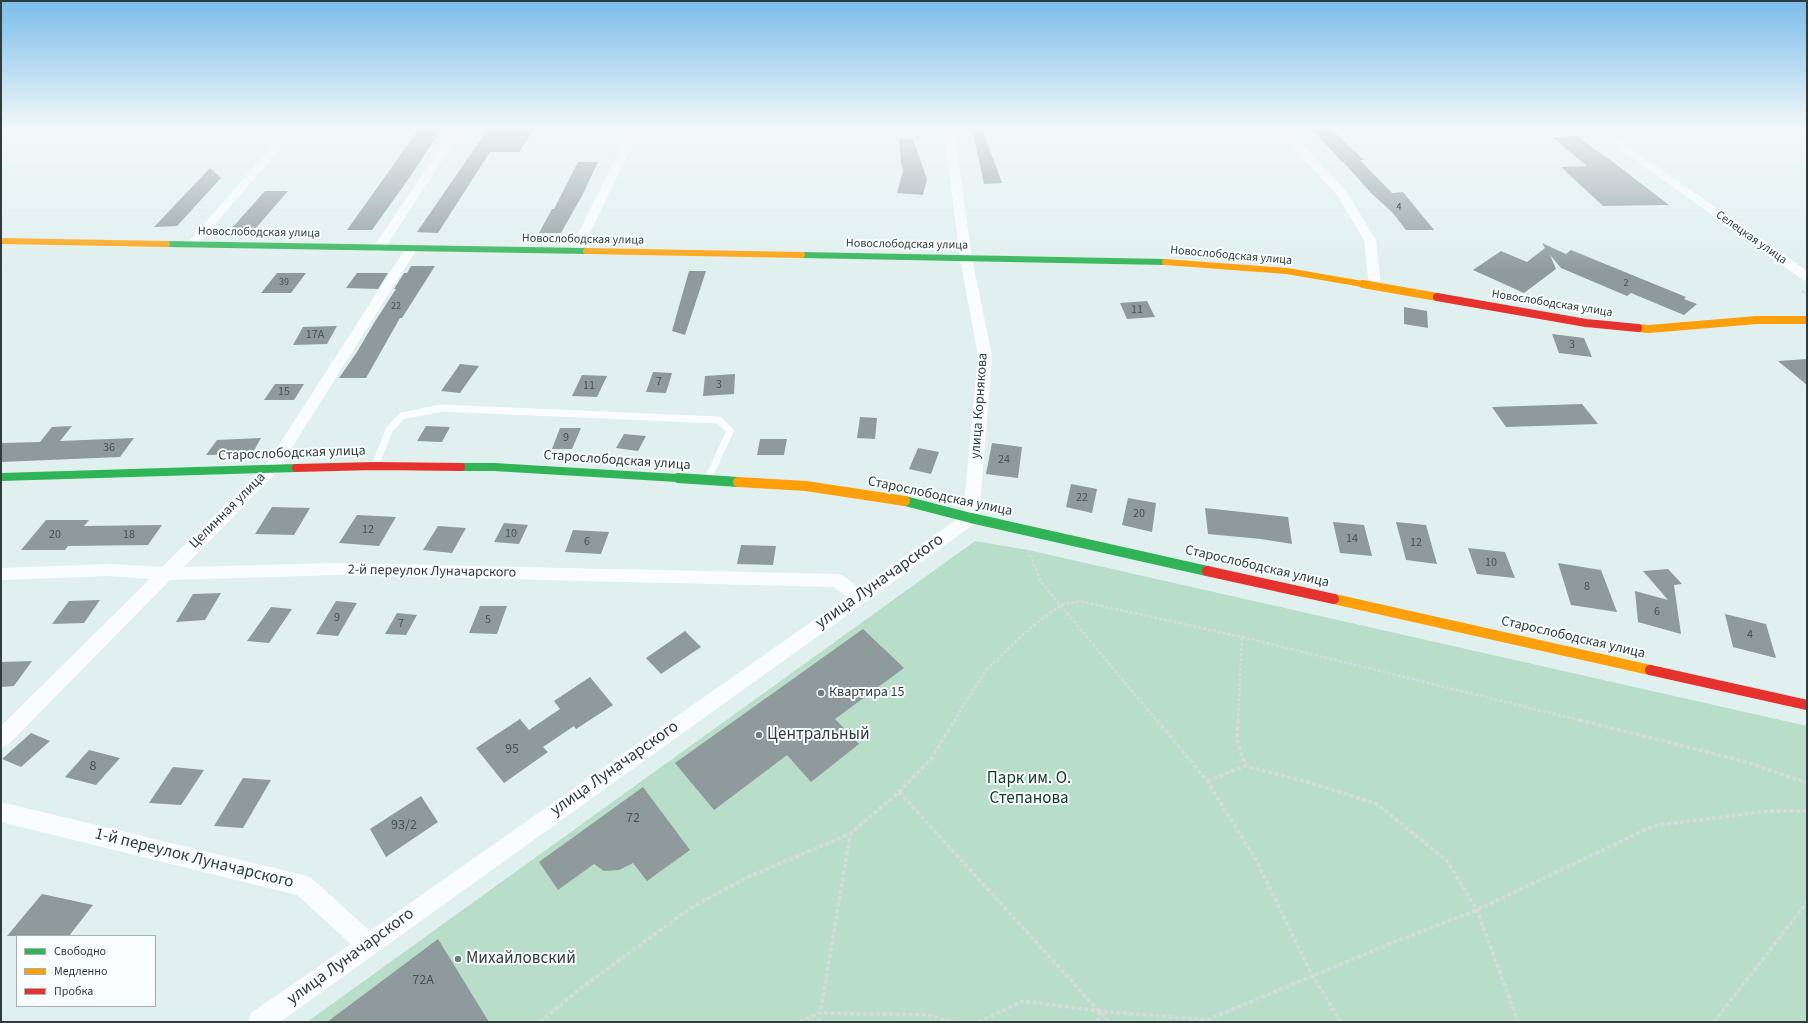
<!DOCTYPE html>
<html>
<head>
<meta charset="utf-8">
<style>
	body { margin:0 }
	#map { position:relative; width:1808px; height:1023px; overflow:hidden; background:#e0f0ef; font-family:"Source Sans 3",sans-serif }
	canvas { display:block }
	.frame { position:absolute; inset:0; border:2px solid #313d3c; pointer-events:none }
	.legend { position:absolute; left:16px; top:935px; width:140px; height:72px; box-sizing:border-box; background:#f9fffe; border:1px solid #a9b1b0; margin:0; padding:5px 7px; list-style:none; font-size:12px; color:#313d3c }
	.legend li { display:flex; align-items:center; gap:8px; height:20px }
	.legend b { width:20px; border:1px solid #a9b1b0 }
</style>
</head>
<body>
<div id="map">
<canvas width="1808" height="1023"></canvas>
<div class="frame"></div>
<ul class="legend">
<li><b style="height:5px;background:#30b455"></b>Свободно</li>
<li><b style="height:5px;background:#ff9f0a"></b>Медленно</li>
<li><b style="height:5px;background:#e5322d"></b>Пробка</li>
</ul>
</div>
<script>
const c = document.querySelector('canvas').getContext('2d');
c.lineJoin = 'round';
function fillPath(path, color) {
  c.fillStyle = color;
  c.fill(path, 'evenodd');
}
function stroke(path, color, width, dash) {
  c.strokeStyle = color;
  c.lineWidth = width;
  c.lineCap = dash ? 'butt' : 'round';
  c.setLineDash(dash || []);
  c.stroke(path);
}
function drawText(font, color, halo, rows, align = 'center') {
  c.font = font + ' "Source Sans 3",sans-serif';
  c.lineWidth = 4;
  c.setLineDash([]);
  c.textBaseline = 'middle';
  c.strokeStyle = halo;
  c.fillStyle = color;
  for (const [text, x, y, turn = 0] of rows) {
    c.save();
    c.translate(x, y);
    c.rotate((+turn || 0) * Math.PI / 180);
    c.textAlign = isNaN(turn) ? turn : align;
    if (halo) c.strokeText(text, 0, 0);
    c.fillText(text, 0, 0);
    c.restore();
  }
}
const green = new Path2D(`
	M975,541L1028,550L1807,726V1022H307Z`);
const building = new Path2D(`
	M419,129H441L412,174L372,230H347Z
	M488,129H534L519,152H490L438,233L417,232Z
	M982,129L1002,183L984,184L973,132Z
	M1312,129H1331L1364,160H1360L1392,193L1403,192L1434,230H1406L1392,212L1372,194L1344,163L1346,161L1342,162Z
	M1576,136L1613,162L1669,205L1603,206L1561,167L1587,166L1552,137Z
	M899,139H913L927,179L923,195L897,193L903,171L901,163Z
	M578,162H598L583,194L561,233H539L552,209H554Z
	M210,168L221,178L177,226L154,227Z
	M265,191H288L255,229H231Z
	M1542,243L1566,254L1571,250L1686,297L1684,299L1697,304L1684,315L1631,293L1627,296L1561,268L1550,255L1556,269L1524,293L1473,270L1501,251L1527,262L1545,248Z
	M411,266H435L402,318H400L366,378H339L357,352L374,323L396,289H394L404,273H407Z
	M689,271H706L685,335L672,331Z
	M277,273H306L291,293H261Z
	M357,273H388L378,289L346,288Z
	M1147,301L1155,317L1127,319L1120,303Z
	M1404,307L1427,311L1428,328L1404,324Z
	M337,326L327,344L293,345L303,327Z
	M1552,334L1584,338L1592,357L1559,353Z
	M1807,359V385L1778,361Z
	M460,364L479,366L460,393L441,391Z
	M653,372L672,373L666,393L646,392Z
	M735,374L734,394L703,396L705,376Z
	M582,375L607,376L597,397L572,396Z
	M275,384H304L294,400H264Z
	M1582,404L1598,424L1506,427L1492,407Z
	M860,417L877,418L875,439L857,438Z
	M72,426L60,441L134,438L120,457L1,462V443L40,442L52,427Z
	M426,426L450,427L442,442L417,441Z
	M560,428H581L572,449H552Z
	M624,434L646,436L638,451L616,448Z
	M261,438L252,454L206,455L217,440Z
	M760,439H787L784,455H757Z
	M992,443L1022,447L1018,478L986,474Z
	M918,448L939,452L931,474L909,469Z
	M1071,484L1097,489L1092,513L1066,507Z
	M1128,498L1156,503L1152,532L1122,525Z
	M272,507L310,508L294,535L255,534Z
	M1205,508L1288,517L1292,544L1261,539L1208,534Z
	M357,515L396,517L379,546L339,543Z
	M46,520H89L84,526L162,525L148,545L68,546L65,550H21Z
	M1333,522L1364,525L1372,556L1340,553Z
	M1396,522L1426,525L1437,564L1406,560Z
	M504,523L528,525L519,544L494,542Z
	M438,526L466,528L452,553L423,550Z
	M573,530L609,532L601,554L565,552Z
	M741,545L776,546L773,565L737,564Z
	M1468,548L1505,552L1515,578L1477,574Z
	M1558,563L1601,570L1617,612L1571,605Z
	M1668,569L1682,584L1674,585L1681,634L1638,622L1635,591L1668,600L1643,571Z
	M221,593L205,620L176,622L193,594Z
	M100,600L84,623L52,624L69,601Z
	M336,601L357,603L338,636L316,634Z
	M480,606H507L497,634L469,633Z
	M271,607L292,609L269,643L247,641Z
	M397,613L417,615L406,635L385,634Z
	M1725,614L1766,624L1776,658L1733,647Z
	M863,629L904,668L835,719L859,744L811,782L787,755L714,810L675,763Z
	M685,631L701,647L661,674L646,658Z
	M32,661L14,686L1,687V662Z
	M590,677L613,705L576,729L574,726L543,747L548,752L504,783L476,748L520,719L529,730L560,709L554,701Z
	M31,733L50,741L21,767L2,759Z
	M89,750L120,758L96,785L65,777Z
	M173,767L204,770L181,805L149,803Z
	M243,778L271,780L243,828L214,826Z
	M643,787L690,850L647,881L633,863L619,870L604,871L594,864L558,890L539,862Z
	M421,796L438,822L386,857L370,829Z
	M42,894L93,905L69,936H7Z
	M438,939L489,1022H327Z`);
const pathFar2 = new Path2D(`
	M1802,291L1807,294`);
const pathFar1 = new Path2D(`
	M1028,550L1041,582L1157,721
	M954,721L986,670L1029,629L1061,605L1079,601L1242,637L1583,721
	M1238,721L1242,637`);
const path = new Path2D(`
	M1157,720L1207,781L1256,860L1313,977L1341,1022
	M1238,720L1237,740L1245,766
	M1579,720L1743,761L1807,783
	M1207,781L1245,766L1311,783L1377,804L1447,861L1477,910L1518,1022
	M899,792L1109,1022
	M540,1022L576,992L689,909L748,877L850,834L899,792L931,759L955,720
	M800,1022L819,1013L927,1015L955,1022
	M819,1022L850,835
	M979,1022L1023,1001L1099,1011L1207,1020L1392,943L1477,910L1653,826L1768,811H1807
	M1098,1022L1099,1011
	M1714,1022L1807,902`);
const laneFar1 = new Path2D(`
	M375,466L389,430L402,416L441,408L719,420L730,431L708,479`);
const lane = new Path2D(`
	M708,480L709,478`);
const street = new Path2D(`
	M287,129H297L197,245H189L187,243L189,241Z
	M453,129H463L383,251H375L373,248Z
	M630,129H640L581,252L579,255H571L569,252Z
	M944,129H954L972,258L992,356L979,518L977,522L280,1022H248L251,1013L351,944L297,895L1,822V802L303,875L311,878L370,931L847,597L834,587L340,575L170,580L8,745L1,748V726L150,579L110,576L1,580V568L110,564L162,567L266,465L407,246L411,245L417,249L276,473L184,567L340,563L838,574L844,576L859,588L963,515L978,356L960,258Z
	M1010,129H1288L1346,191L1376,240L1381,286L1379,289H1371L1369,286L1364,240L1337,195L1281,134L1015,132Z
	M1592,129H1603L1807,271V281L1803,280Z`);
const fastFar2 = new Path2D(`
	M167,244L586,251
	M802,255L1165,262`);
const fastFar1 = new Path2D(`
	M461,467H494L694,479
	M1,477L296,468`);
const fast = new Path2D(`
	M678,478L738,482
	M905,501L971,518L1207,571`);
const slowFar2 = new Path2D(`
	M1,241L167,244
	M586,251L802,255
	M1165,262L1287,271L1368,285`);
const slowFar1 = new Path2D(`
	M1363,284L1437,297
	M1638,328L1649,329L1757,320H1807`);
const slow = new Path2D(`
	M738,482L806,486L905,501
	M1334,599L1650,670`);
const jamFar1 = new Path2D(`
	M1437,297L1586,323L1638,328
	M296,468L375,466L461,467`);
const jam = new Path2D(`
	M1207,571L1334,599
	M1650,670L1807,705`);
const markers = [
	[821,693,4,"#6e7c7b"],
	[759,735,4,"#6e7c7b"],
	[458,959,4,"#6e7c7b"]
];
const farNumbernames = [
	["4",1399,208],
	["39",284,283],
	["2",1626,284],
	["22",396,307]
];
const farStreetnames = [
	["Новослободская улица",259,233,1],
	["Селецкая улица",1751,238,35],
	["Новослободская улица",583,240,1],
	["Новослободская улица",907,245,1],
	["Новослободская улица",1231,256,5],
	["Новослободская улица",1552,304,9]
];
const numberNames = [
	["11",1137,310],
	["17А",315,335],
	["3",1572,345],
	["7",659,382],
	["3",719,385],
	["11",589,386],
	["15",284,392],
	["9",566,438],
	["36",109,448],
	["24",1004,460],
	["22",1082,498],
	["20",1139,514],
	["12",368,530],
	["10",511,534],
	["20",55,535],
	["18",129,535],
	["14",1352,539],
	["6",587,542],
	["12",1416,543],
	["10",1491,563],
	["8",1587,587],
	["6",1657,612],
	["9",337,618],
	["5",488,620],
	["7",401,624],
	["4",1750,635]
];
const streetNames = [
	["улица Корнякова",980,406,-86],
	["Старослободская улица",292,454,-2],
	["Старослободская улица",617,461,4],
	["Старослободская улица",940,497,12],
	["Целинная улица",228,511,-45],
	["Старослободская улица",1257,567,13],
	["2-й переулок Луначарского",432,572,1],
	["Старослободская улица",1573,638,13]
];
const poiNames = [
	["Квартира 15",829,693]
];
const nearNumbernames = [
	["95",512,750],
	["8",93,767],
	["72",633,819],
	["93/2",404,826],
	["72А",423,981]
];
const nearStreetnames = [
	["улица Луначарского",880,582,-35],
	["улица Луначарского",615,769,-35],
	["1-й переулок Луначарского",194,859,14],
	["улица Луначарского",351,957,-36]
];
const nearPoinames = [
	["Центральный",767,735],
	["Михайловский",466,959]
];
const nearParknames = [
	["Парк им. О.",1029,779],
	["Степанова",1029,799]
];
fillPath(green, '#b8deca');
fillPath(building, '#8e9a9b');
stroke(pathFar2, '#d6dada', 2, [2.5, 1.5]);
stroke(pathFar1, '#d6dada', 2.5, [3, 2]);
stroke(path, '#d6dada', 3.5, [4, 2.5]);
stroke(laneFar1, '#fafdfd', 7);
stroke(lane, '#fafdfd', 8);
fillPath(street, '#fafdfd');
stroke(fastFar2, '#30b455', 6);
stroke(fastFar1, '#30b455', 8);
stroke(fast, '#30b455', 10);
stroke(slowFar2, '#ff9f0a', 6);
stroke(slowFar1, '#ff9f0a', 8);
stroke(slow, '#ff9f0a', 10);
stroke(jamFar1, '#e5322d', 8);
stroke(jam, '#e5322d', 10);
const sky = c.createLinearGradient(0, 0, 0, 272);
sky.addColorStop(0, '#7bbdea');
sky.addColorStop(0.47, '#f1f8f8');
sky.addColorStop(1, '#f1f8f800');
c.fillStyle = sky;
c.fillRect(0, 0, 1808, 272);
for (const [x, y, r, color] of markers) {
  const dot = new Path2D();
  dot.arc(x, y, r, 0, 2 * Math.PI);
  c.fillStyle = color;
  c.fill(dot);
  stroke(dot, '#f9fffe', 1.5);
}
drawText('10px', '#485454', null, farNumbernames);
drawText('12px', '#313d3c', '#f9fffe', farStreetnames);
drawText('12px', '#485454', null, numberNames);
drawText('14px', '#313d3c', '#f9fffe', streetNames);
drawText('14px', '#313d3c', '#f9fffe', poiNames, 'left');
drawText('14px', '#485454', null, nearNumbernames);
drawText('17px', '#313d3c', '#f9fffe', nearStreetnames);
drawText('17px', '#313d3c', '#f9fffe', nearPoinames, 'left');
drawText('17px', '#143b25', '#f9fffe', nearParknames);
</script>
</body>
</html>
